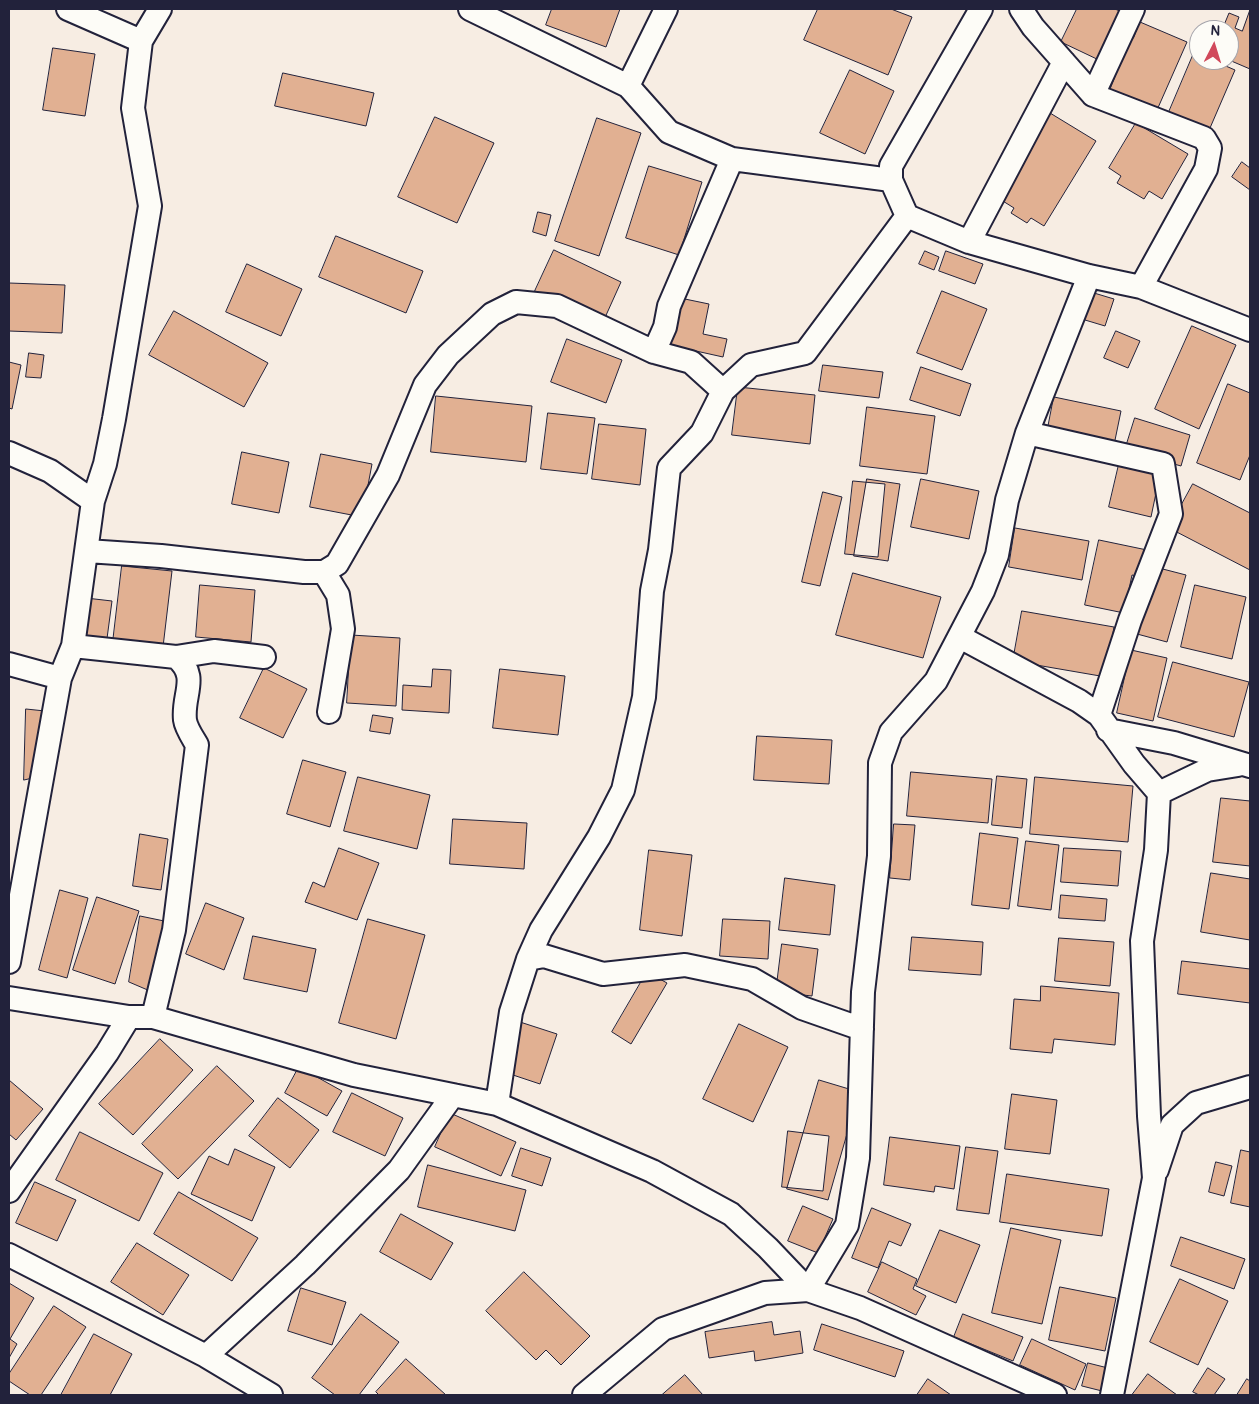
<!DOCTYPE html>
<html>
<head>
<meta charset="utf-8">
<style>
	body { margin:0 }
	#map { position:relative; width:1259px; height:1404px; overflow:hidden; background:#f7ede3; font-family:Pangolin,sans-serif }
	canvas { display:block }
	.frame { position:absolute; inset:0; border:10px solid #22223b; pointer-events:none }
	.north { position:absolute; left:1189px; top:20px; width:50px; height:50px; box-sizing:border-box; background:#fdfcf7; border:1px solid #a5a5ac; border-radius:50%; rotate:5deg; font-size:14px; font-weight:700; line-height:20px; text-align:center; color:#22223b }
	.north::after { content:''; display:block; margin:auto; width:18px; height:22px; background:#d1495b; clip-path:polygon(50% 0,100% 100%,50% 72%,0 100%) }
</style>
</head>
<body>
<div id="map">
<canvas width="1259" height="1404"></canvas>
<div class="frame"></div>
<div class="north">N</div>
</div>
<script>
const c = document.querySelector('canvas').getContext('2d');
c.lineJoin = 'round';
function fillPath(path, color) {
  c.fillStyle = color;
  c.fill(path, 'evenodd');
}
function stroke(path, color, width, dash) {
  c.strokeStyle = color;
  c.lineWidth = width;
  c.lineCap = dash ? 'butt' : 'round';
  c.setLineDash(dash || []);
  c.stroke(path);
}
const building = new Path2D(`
	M552,9H620L606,47L546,25Z
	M818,9H891L912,17L888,75L804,40Z
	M1077,9H1115L1124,13L1101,61L1061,42Z
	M1250,10V69L1229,60L1232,53L1229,51V30H1222L1229,13L1239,17L1235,28L1242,31Z
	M1140,22L1187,42L1157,110L1110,89L1116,74L1109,71L1125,35L1133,38Z
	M53,48L95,54L85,116L43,110Z
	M1194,53L1199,55V60H1212L1235,70L1210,128L1169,112Z
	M850,70L894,91L865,154L820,133Z
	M283,73L374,93L366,126L275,106Z
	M1050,113L1096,141L1044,226L1031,218L1027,223L1011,213L1014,208L998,198Z
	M435,117L494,143L457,223L398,197Z
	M597,118L641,133L599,256L555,241Z
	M1136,123L1188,154L1162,199L1149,191L1144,199L1117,183L1121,176L1109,168Z
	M1242,162L1250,168V190L1232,177Z
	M649,166L702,182L679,255L626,238Z
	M538,212L551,215L546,236L533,232Z
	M336,236L423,271L406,313L319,277Z
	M554,250L621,282L603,322L535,291Z
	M925,251L939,257L934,270L919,264Z
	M946,251L983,264L975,284L939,271Z
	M247,264L302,289L281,336L226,312Z
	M9,283L65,285L62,333L9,331Z
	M942,291L987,309L962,370L917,353Z
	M1094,293L1114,299L1105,326L1085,320Z
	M680,298L709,304L703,334L727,339L723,357L669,345Z
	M174,311L268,363L244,407L149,355Z
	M1192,326L1236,345L1199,429L1155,409Z
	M1116,331L1140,341L1128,368L1104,358Z
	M567,339L622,360L606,403L551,382Z
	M29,353L44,355L41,378L26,377Z
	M9,362L21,365L12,409L9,408Z
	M823,365L883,372L879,398L819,391Z
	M921,367L971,384L960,416L910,400Z
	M1228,384L1250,393V455L1240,480L1197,463Z
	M738,387L815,395L810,444L732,435Z
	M436,396L532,406L526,462L431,452Z
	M1054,397L1121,411L1114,445L1047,433Z
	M867,407L935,416L927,474L860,466Z
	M548,413L595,418L587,474L541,469Z
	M1135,418L1190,435L1181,466L1125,450Z
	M599,424L646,429L640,485L592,479Z
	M242,452L289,462L279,513L232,504Z
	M321,454L372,464L362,517L310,507Z
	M1120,460L1161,469L1151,517L1109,507Z
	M867,479L900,484L888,561L854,556Z
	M921,479L979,491L969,539L911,527Z
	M853,481L885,484L878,557L845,554Z
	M1193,484L1250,513V570L1169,528Z
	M823,492L842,497L820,586L802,582Z
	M1015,528L1089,541L1082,580L1009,567Z
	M1099,540L1147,550L1141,577L1132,575L1124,613L1085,605Z
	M122,566L172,571L163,647L113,642Z
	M1155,567L1186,575L1167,642L1137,634Z
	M853,573L941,597L923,658L836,635Z
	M200,585L255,590L251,642L196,637Z
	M1195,585L1246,597L1232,659L1181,647Z
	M86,598L112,601L106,646L81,643Z
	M1022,611L1114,627L1106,677L1013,661Z
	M351,635L400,638L396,706L347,703Z
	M1131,650L1167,658L1153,721L1117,713Z
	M1173,662L1249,682L1234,737L1158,717Z
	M264,668L307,689L283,738L240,718Z
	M433,669L451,670L449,713L402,710L403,685L431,687Z
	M500,669L565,676L558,735L493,728Z
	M26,709L45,711L37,777L24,780Z
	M373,715L393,718L390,734L370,731Z
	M757,736L832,740L829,784L754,780Z
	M303,760L346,772L330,827L287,814Z
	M911,772L992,779L988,823L907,816Z
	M997,776L1027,779L1022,828L992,825Z
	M358,777L430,795L417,849L344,831Z
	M1035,777L1133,786L1128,842L1030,834Z
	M1221,798L1250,801V866L1213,862Z
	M453,819L527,823L524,869L450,864Z
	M894,824L915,825L910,880L890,878Z
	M980,833L1018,838L1009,909L972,905Z
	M140,834L168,839L161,890L133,886Z
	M1026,841L1059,845L1051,910L1018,906Z
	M339,848L379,863L357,920L305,902L313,882L324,887Z
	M1064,848L1121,851L1118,886L1061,882Z
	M649,850L692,855L682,936L640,930Z
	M1211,873L1250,879V940L1201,932Z
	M785,878L835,885L830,935L779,930Z
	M60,890L88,898L67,978L39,970Z
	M1061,895L1107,899L1105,921L1059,918Z
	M97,897L139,911L115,984L73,970Z
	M206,903L244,918L224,970L186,954Z
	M140,916L169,922L150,991L129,982Z
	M368,919L425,935L396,1039L339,1023Z
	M723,919L770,921L768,959L720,956Z
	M253,936L316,949L307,992L244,979Z
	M912,937L983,942L981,975L909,970Z
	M1059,938L1114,942L1110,986L1055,981Z
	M782,944L818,949L812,996L776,992Z
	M1182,961L1250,969V1003L1178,994Z
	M647,972L667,983L631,1044L612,1032Z
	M1041,986L1119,993L1115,1045L1054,1039L1052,1053L1010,1049L1014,999L1040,1001Z
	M520,1022L557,1034L540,1084L504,1072Z
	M739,1024L788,1047L753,1122L703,1099Z
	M160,1039L193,1070L133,1135L99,1104Z
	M217,1066L254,1101L178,1179L142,1144Z
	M299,1067L342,1091L327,1116L285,1093Z
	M9,1080L43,1109L16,1140L9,1134Z
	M819,1080L859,1092L828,1200L787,1189Z
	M352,1093L403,1118L385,1156L333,1132Z
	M1012,1094L1057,1100L1050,1154L1005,1149Z
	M278,1098L319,1130L290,1168L249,1136Z
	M450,1113L516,1142L501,1176L435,1147Z
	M788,1131L829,1136L823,1191L782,1187Z
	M80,1132L163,1173L139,1221L56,1180Z
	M890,1137L960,1146L954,1189L935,1186L934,1192L884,1185Z
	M966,1147L998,1151L989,1214L957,1210Z
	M521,1148L551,1158L542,1186L512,1176Z
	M235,1149L275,1167L252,1221L191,1194L209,1156L228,1165Z
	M1241,1150L1250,1152V1207L1231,1203Z
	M1216,1162L1232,1166L1224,1196L1209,1192Z
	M428,1165L526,1190L515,1231L418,1207Z
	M1007,1174L1109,1189L1102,1236L1000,1222Z
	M35,1182L76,1200L57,1241L16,1223Z
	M179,1192L258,1238L232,1281L154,1234Z
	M803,1206L833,1219L818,1253L788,1241Z
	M872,1208L911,1224L901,1246L889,1241L878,1268L852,1258Z
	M401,1214L453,1243L431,1280L380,1252Z
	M1011,1228L1061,1240L1042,1324L992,1313Z
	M940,1230L980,1245L956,1303L916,1286Z
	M1181,1237L1245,1259L1234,1289L1171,1266Z
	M137,1243L189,1275L163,1315L111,1282Z
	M882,1262L917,1279L913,1289L926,1296L916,1315L868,1292Z
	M524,1272L590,1336L561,1365L546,1350L536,1360L486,1311Z
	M1180,1279L1228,1301L1198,1365L1150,1342Z
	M9,1283L34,1298L10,1339L17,1344L9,1358Z
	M1060,1287L1116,1298L1105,1351L1049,1340Z
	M301,1288L346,1302L332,1345L288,1331Z
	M54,1306L86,1327L41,1395H30L9,1381V1374Z
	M361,1314L399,1342L359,1395H335L312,1378Z
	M963,1314L1023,1337L1013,1361L954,1337Z
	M772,1322L774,1335L800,1331L803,1353L755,1361L754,1351L709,1358L705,1332Z
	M822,1324L904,1351L895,1377L814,1350Z
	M94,1334L132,1354L110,1395H61Z
	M1032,1339L1086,1364L1075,1390L1020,1365Z
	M406,1359L446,1395H379L376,1392Z
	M1088,1363L1108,1368L1102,1391L1082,1386Z
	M1208,1368L1225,1379L1214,1395H1199L1193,1392Z
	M1148,1374L1177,1395H1132Z
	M685,1375L703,1395H662Z
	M928,1379L951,1395H917Z
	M1247,1379L1250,1381V1395H1237Z`);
const minor = new Path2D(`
	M68,9L141,41
	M470,9L628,86L669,132L732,159L891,180
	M981,9L891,166V180L907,216L969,242L1089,276L1141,287L1250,330
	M1021,9L1033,27L1093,95L1204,138L1210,148L1206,169L1141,287
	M628,86L666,9
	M1093,95L1133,9
	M969,242L1064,62
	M723,391L691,362L654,352L665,327L669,306L732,159
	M1027,433L1163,464L1171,514L1130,620L1099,715
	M9,453L50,471L93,501
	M87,551L161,556L304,572H324L337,564L388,475L425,385L448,355L492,314L516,302L557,306L654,352
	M324,572L338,595L343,629L329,712
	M960,637L1079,701L1099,715L1134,764L1159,793L1156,850L1142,941L1149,1116L1154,1178L1112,1395
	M73,646L176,657L214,651L264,657
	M9,664L60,678
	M1108,730L1174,743L1250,766
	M1159,793L1207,770L1238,765
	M528,959L544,956L603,974L685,965L752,979L802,1008L862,1029
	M9,962L60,678L73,646L93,501L105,464L114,419L150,206L133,108L141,41L160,9
	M9,998L129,1017H153L354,1075L497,1104L652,1171L731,1214L768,1248L808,1290L847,1225L858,1158L863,992L879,856L880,763L891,732L936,681L983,591L997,555L1007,500L1027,433L1089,276
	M153,1017L174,930L197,745C193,738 186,728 185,720C182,694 200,677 176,657
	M497,1104L511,1012L528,959L541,930L599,837L623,790L644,697L652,591L660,550L669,468L702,433L723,391L751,365L805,353L907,216
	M1157,1170L1172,1125L1196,1103L1250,1087
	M9,1191L107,1053L129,1017
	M9,1255L206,1356L271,1395
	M206,1356L305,1265L399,1170L453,1095
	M584,1395L663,1329L765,1293L808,1290L860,1308L1055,1395`);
fillPath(building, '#e1b092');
stroke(building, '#22223b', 1);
stroke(minor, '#22223b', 26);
stroke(minor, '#fdfcf7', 22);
</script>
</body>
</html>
